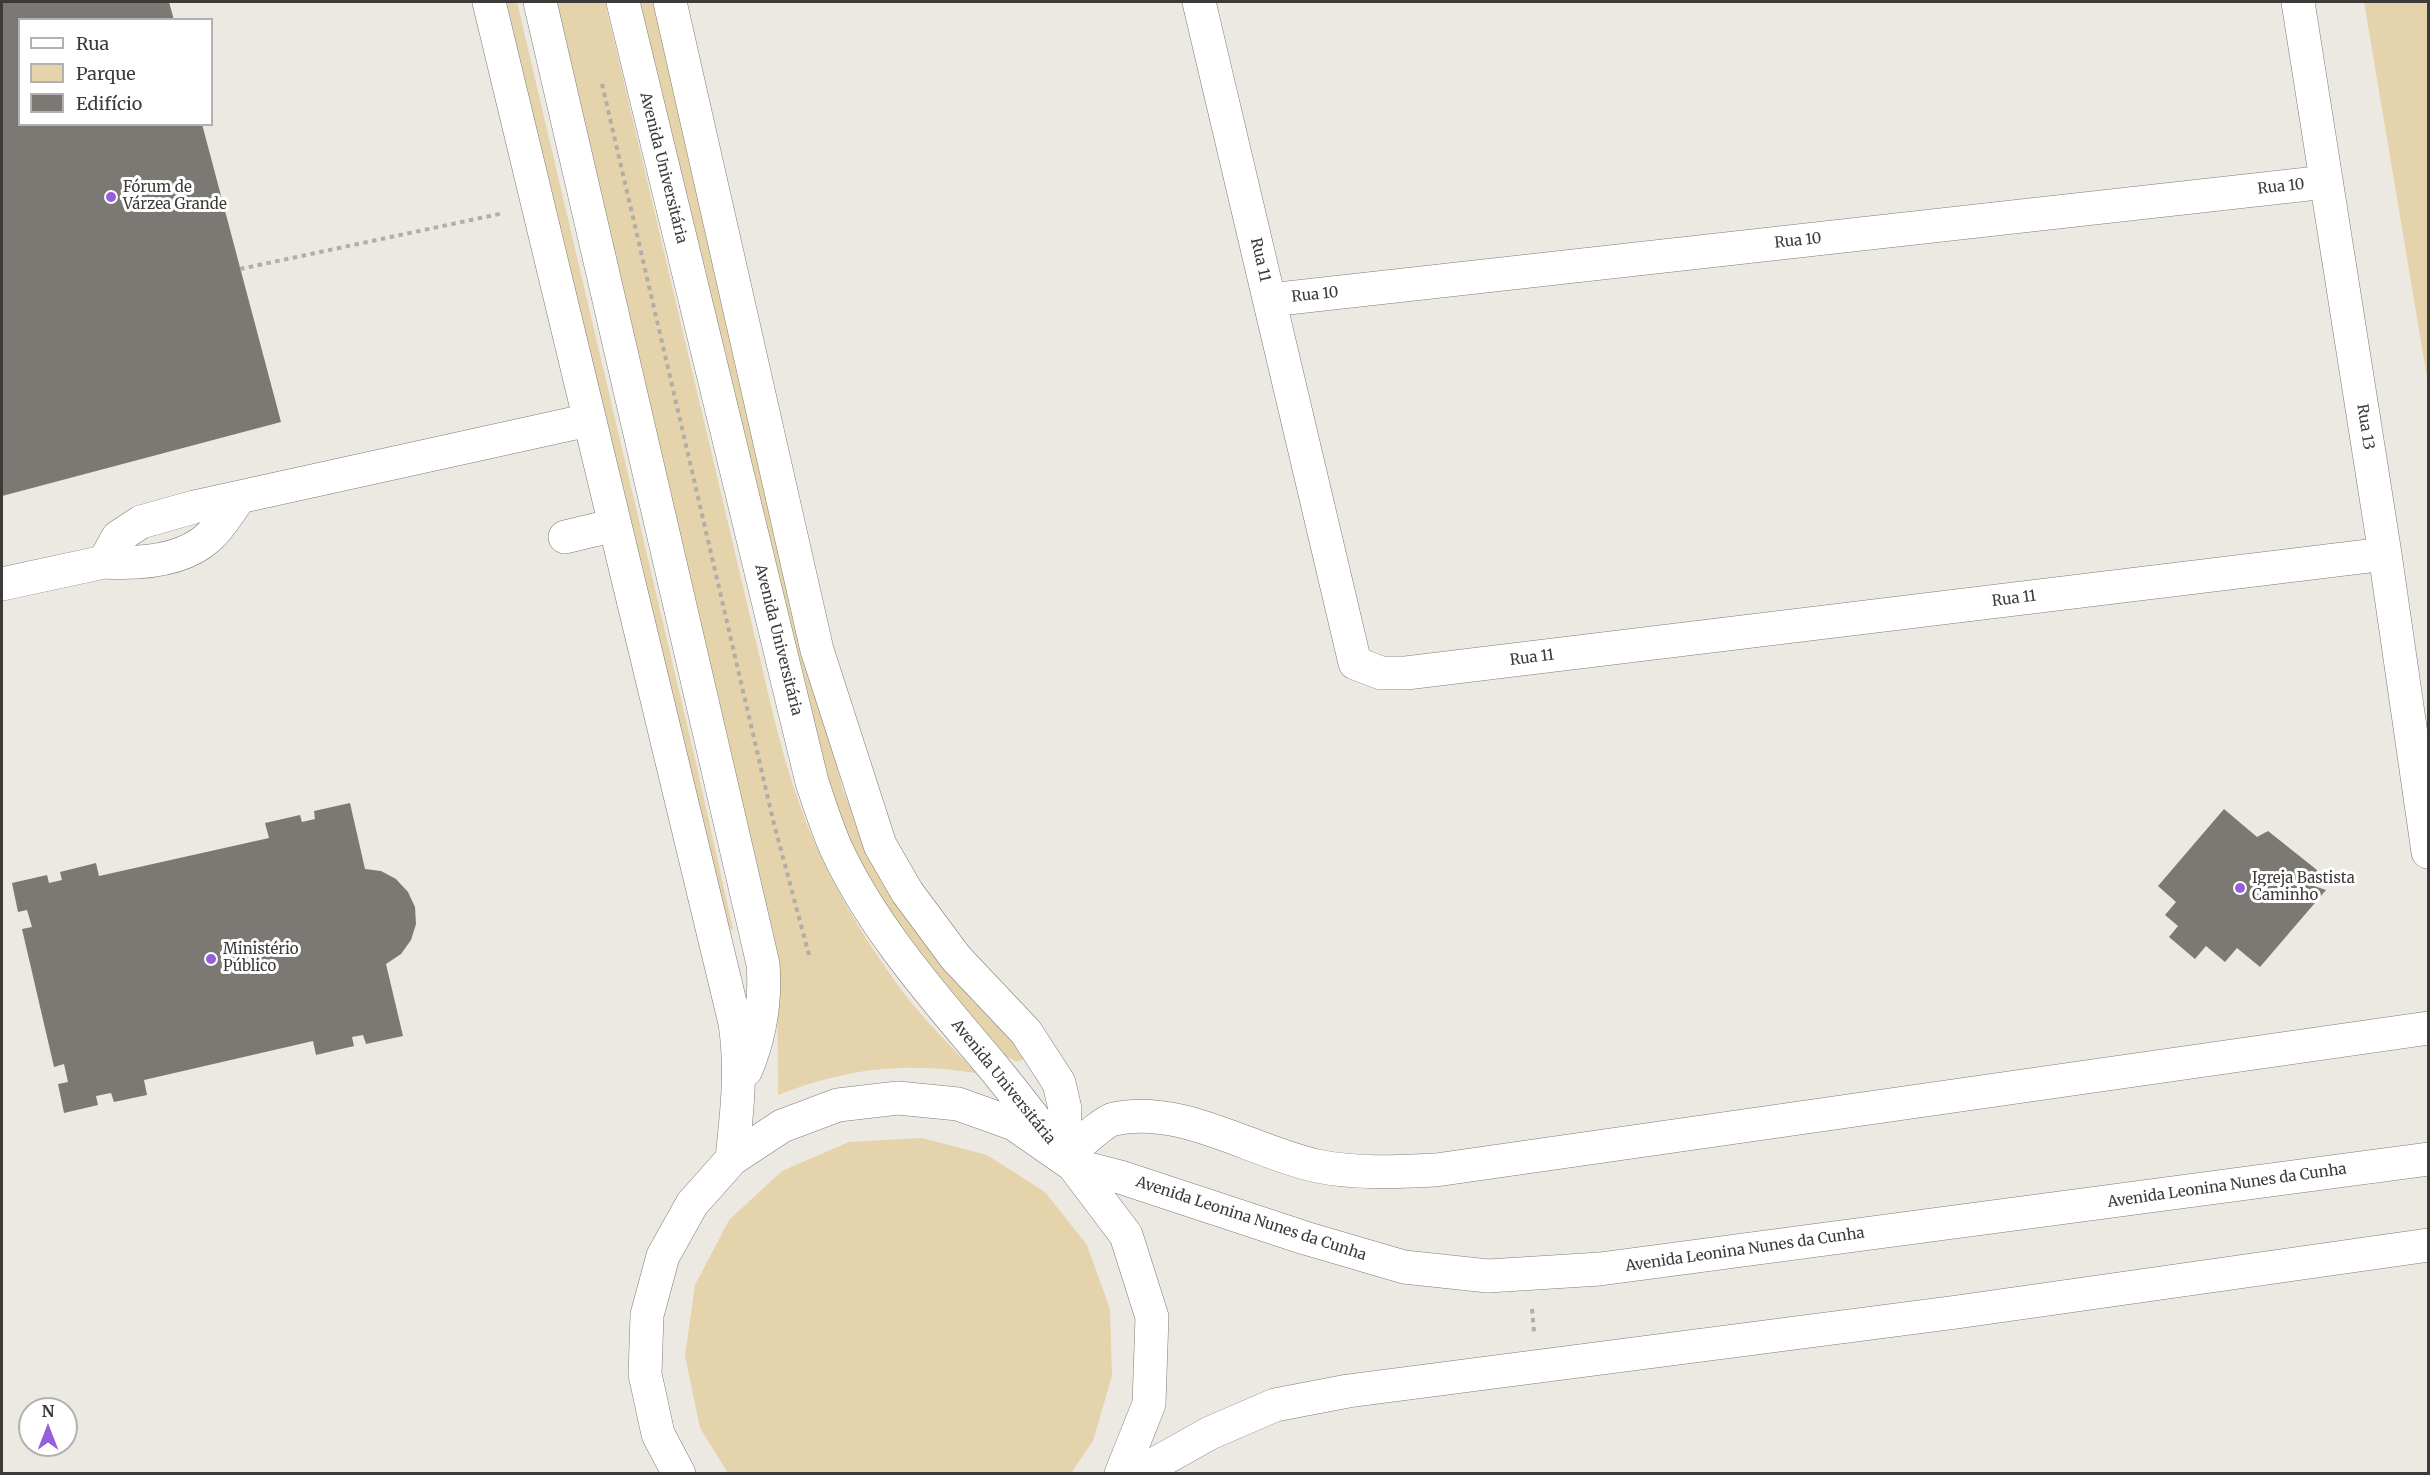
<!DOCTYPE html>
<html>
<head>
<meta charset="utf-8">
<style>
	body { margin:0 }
	#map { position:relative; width:2430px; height:1475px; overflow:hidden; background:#ece9e3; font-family:Merriweather,serif }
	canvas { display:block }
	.frame { position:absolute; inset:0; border:3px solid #3c3b38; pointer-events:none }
	.legend { position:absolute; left:18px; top:18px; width:195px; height:108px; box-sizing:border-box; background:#fff; border:2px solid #b1b1af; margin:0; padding:8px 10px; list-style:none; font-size:18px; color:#3c3b38 }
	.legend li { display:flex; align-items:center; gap:12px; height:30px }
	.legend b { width:30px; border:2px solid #b1b1af }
	.north { position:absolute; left:18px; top:1397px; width:60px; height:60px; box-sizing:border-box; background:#fff; border:2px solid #b1b1af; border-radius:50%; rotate:0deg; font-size:16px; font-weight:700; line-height:24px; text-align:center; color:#3c3b38 }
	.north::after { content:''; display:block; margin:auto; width:21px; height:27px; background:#945fd8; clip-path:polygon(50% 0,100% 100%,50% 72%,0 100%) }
</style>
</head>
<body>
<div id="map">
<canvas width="2430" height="1475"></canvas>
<div class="frame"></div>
<ul class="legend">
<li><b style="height:8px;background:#fff"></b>Rua</li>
<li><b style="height:16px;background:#e5d3ac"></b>Parque</li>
<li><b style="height:16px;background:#7c7974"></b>Edifício</li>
</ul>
<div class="north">N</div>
</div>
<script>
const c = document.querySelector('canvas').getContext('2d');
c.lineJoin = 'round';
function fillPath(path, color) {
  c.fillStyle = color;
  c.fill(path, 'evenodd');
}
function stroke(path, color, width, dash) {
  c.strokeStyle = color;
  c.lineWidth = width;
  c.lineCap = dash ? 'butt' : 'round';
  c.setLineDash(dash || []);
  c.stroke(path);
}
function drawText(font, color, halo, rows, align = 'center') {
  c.font = font + ' Merriweather,serif';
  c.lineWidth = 6;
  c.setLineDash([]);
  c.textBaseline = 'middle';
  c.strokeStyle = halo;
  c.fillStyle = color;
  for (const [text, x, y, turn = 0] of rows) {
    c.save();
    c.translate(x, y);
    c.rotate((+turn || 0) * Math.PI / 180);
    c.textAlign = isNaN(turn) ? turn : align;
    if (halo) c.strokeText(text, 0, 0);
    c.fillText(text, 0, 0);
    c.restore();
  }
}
const green = new Path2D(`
	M500,2H517L696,763L733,929L717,933Z
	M551,2H605L762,667C773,714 784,762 801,808C822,869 862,936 900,988C922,1018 950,1045 976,1073C903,1062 848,1068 778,1095L777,961Z
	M640,2H656L813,678L843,790L864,840L1025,1050L1024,1059L1017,1062L1005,1056L902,939L859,861L820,766Z
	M2364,2H2428V383Z
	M922,1138L987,1155L1045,1192L1087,1245L1110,1309L1112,1376L1093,1441L1071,1473H728L700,1428L685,1356L695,1285L729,1220L782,1171L849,1142Z`);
const building = new Path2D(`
	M2,2H169L174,20H20V124H202L281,422L2,496Z
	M350,803L365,869L381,871L396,879L408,892L415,907L416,924L411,940L401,954L386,964L403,1036L366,1044L363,1035L352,1037L354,1046L316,1055L313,1041L144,1080L147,1095L114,1102L111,1093L96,1096L98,1105L64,1113L58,1084L68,1082L64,1064L54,1067L22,929L32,927L27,910L18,912L12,883L47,875L49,883L62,880L60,872L96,863L99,876L269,838L265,823L300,815L302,822L315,819L314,811Z
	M2224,809L2257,837L2268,831L2317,870L2311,885L2326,890L2260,967L2237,948L2225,962L2206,946L2195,959L2169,937L2178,926L2165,915L2176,902L2158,886Z`);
const path = new Path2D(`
	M602,84L773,820L809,955
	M240,269L504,213
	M1532,1309L1534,1332`);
const minor = new Path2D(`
	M489,2L735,1023C742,1070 737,1112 732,1159
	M540,2L763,964C766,1001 760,1036 746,1070
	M623,2L812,782C819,803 826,825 835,846C872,928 937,1000 994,1068C1018,1097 1041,1128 1064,1157
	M670,2L817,650L880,845L907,892L956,958L1026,1032L1059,1083L1065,1109L1064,1157
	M1199,2L1355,663L1381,673H1406L2385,554
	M2298,2L2385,554L2428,852
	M1270,300L2326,182
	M565,537L615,525
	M104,562C138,564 182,562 209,537C221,526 230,510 240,497
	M2,584L104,562L118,537L141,522L194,507L589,420
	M1064,1157C1074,1149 1104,1121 1114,1119C1182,1104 1252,1152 1317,1166C1356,1174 1397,1172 1436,1170L2428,1028
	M1073,1165L1120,1177L1305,1238L1404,1267L1488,1276L1600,1269L2428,1159
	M679,1474L658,1434L645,1374L647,1315L663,1256L692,1204L732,1159L782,1126L838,1105L898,1098L958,1104L1014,1124L1073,1165L1126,1235L1152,1317L1149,1404L1121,1474
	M1137,1474L1210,1433L1275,1405L1348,1391L1957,1312L2428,1245`);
const markers = [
	[111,197,6,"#945fd8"],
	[2240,888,6,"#945fd8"],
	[211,959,6,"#945fd8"]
];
const streetNames = [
	["Avenida Universitária",663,168,76],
	["Rua 10",2281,187,-6],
	["Rua 10",1798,241,-6],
	["Rua 11",1260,260,77],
	["Rua 10",1315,295,-6],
	["Rua 13",2365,427,81],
	["Rua 11",2014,599,-7],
	["Avenida Universitária",778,640,76],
	["Rua 11",1532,658,-7],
	["Avenida Universitária",1003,1082,51],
	["Avenida Leonina Nunes da Cunha",2227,1186,-8],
	["Avenida Leonina Nunes da Cunha",1251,1219,18],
	["Avenida Leonina Nunes da Cunha",1745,1250,-8]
];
const poiNames = [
	["Fórum de",123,188],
	["Várzea Grande",123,205],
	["Igreja Bastista",2252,879],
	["Caminho",2252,896],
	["Ministério",223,950],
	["Público",223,967]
];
fillPath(green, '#e5d3ac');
fillPath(building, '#7c7974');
stroke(minor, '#7f7c77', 34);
stroke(path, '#b1aea9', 4, [4.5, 4.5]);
stroke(minor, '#fff', 33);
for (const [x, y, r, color] of markers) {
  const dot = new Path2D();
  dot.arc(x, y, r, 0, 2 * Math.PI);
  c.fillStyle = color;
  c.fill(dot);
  stroke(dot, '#fff', 2);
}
drawText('15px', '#3c3b38', '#fff', streetNames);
drawText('15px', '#3c3b38', '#fff', poiNames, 'left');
</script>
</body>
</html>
